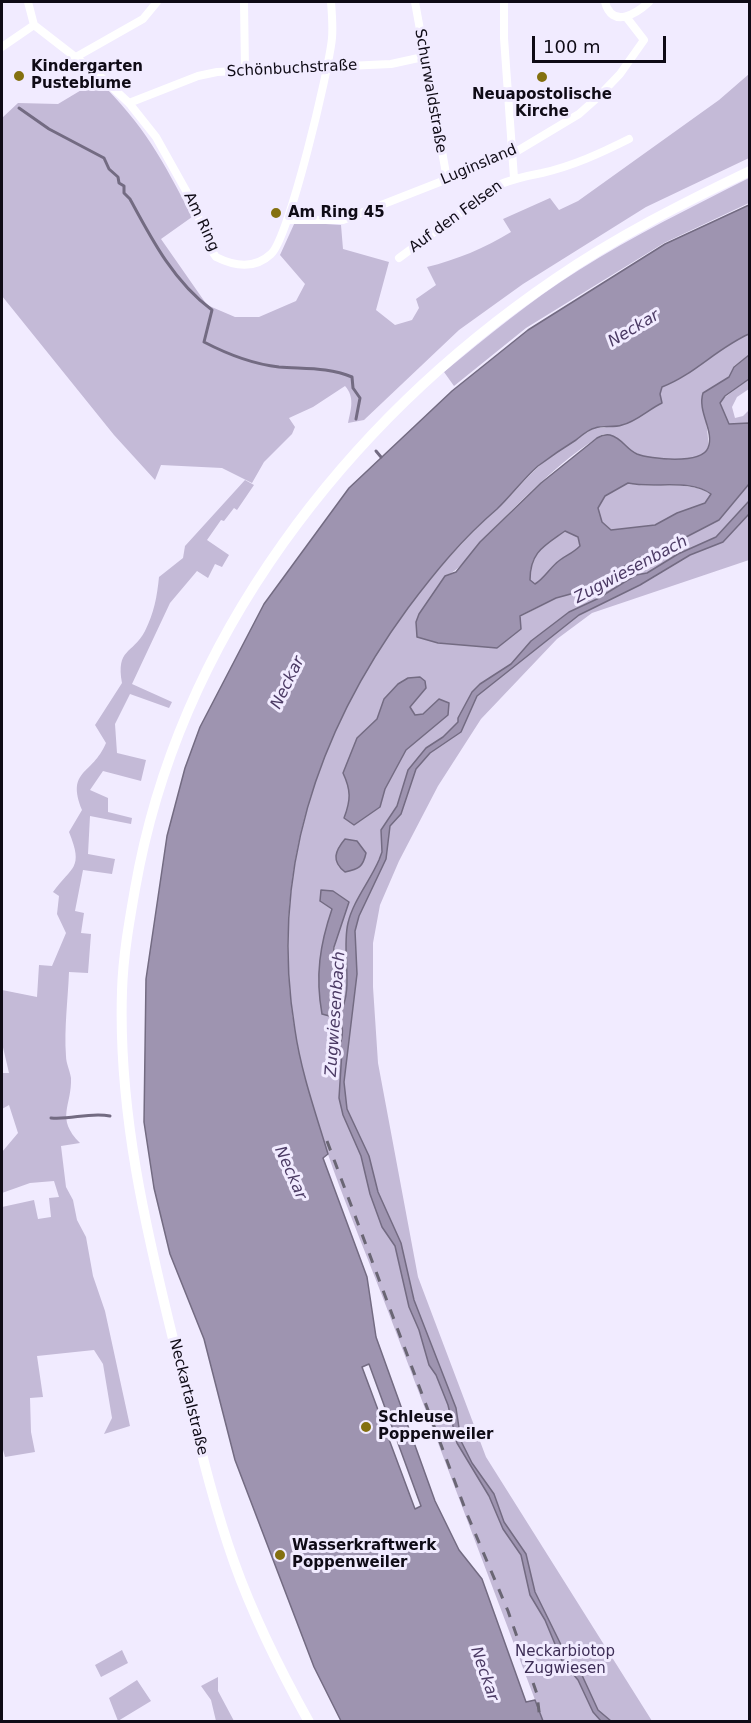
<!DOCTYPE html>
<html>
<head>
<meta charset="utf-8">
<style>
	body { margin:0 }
	#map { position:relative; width:751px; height:1723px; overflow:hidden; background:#f1ebff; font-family:"DejaVu Sans",sans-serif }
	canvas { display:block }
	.frame { position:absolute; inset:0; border:3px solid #0f0b16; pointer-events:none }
	.scale { position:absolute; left:532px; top:36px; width:134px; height:27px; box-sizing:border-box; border:3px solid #0f0b16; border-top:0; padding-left:8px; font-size:18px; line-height:21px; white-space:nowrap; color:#0f0b16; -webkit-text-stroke:4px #f1ebff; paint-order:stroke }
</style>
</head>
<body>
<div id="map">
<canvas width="751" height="1723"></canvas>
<div class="frame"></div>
<div class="scale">100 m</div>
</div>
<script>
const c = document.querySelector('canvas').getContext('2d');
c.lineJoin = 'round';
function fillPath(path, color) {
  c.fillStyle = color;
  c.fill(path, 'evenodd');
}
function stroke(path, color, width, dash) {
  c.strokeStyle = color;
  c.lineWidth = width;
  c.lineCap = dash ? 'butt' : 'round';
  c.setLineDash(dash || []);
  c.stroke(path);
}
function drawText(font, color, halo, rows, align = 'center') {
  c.font = font + ' "DejaVu Sans",sans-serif';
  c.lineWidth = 6;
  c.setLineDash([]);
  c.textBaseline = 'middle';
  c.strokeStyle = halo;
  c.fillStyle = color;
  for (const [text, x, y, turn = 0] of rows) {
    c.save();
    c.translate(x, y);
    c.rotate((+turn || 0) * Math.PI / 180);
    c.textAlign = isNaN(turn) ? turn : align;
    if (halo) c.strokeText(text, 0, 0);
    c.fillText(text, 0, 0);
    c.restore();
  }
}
const green = new Path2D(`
	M749,74V158L646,207L523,284L459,330L364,420L348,423C351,409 355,397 345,386L313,407L289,418L295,427L292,434L264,462L252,483L222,468L161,465L155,480L114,435L2,296V118L18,103L58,104L98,80C144,125 163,160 192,217L161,239L207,305L235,317H259L296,301L305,284L280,255L295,222L341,225L343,249L389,262L376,310L395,325L412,320L419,308L416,299L436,285L427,267C456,260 485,248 511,232L503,219L550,198L559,210L578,201L719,100Z
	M749,178V203L664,243L526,328L454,386L444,372C488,336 531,300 579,270C634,235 692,207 749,178Z
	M749,334V355L734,366L729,377L703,393C703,405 710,442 708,448C701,465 651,459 637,454C623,448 622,436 603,434C558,462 521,501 484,538C471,551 463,569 445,576L469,644L497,648L521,629L520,617L556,598L589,589L636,559L663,549L719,520L749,484V560L592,613L557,639L481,719L438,786L399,861L380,905L373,943V987L378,1063L418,1277L486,1457L652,1721H543C491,1583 439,1445 386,1306C352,1216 311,1126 295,1031C261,829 355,639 501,505C513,494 524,480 536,469C554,452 576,440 596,427L604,428L662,403L660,394L662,387C694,375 717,348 749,334ZM426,688L410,707L415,716L423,714L439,699L437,723L406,750L385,789L380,807L344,818L350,803L357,738L377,719L384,699ZM349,902C340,925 328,949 339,973L322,1013C315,976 320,944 333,908Z
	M749,379V389L737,397L732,407L735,418L743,416L749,410V423L729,424L720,407V401Z
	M245,480L254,485L237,510L234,508L224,521L221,520L207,540L229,555L222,567L215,564L208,578L197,571L170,603L132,684L172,702L169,708L130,694L115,724L117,753L146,760L141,781L103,771L90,790L108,798V812L132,818L131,824L90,816L88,854L115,859L112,874L83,870L75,911L84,913L81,933L91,934L88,973L69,972C68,999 64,1028 66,1056C66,1063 70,1071 71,1078C72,1106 55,1118 80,1143L61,1146L66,1187L73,1200L77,1220L86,1237L93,1276L105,1311L130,1426L104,1434L112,1418L103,1364L94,1350L37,1356L43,1397L30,1398L31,1432L35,1452L5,1457L2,1446V1207L34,1200L38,1219L51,1217L49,1198L59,1197L54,1181L30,1183L2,1193V1152L18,1133L9,1105L2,1109V1073H9L2,1043V990L37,997L39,965L52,966L66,933L57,914L59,896L53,892C72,866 84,869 69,832L82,810C66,769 92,776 106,743L95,725L122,683C116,648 132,655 145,631C154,613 157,597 159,577L183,558L185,546Z
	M628,483C655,490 688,479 711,494L705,503L677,513L655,525L611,530L602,522L598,508L605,496Z
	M566,531L578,537L580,546C573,553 567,555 560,560C550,567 545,578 535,585L530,580C530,552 544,545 566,531Z
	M122,1650L128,1663L101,1677L95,1665Z
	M218,1677V1691L234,1721H216L211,1700L201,1686Z
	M137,1680L151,1701L118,1721L109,1698Z`);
const water = new Path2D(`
	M749,205V334C717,348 694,375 662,387L660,394L662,403C649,409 636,422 622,425C614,428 603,425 595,428C589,429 581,436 576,440C563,448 550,457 538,466C523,479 511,496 497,509C462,539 435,572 408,608C317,732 269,875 295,1030C301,1072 316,1114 328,1154L323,1158L367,1277L376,1337L435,1501L459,1550L482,1579L526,1702L535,1700L543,1721H341L314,1667L235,1460L204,1339L170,1254L154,1188L144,1122L146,979L167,836L185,768L200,727L264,604L349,488L452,391L528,330L665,244ZM369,1364L421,1506L415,1509L362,1367Z
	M749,355V379L725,396L720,403L729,424L749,423V484L719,520L663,549L636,559L589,589L556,598L520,616L521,629L497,648L438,643L417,637L416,622L419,614L445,576L456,572L480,542L541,483L597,438C602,435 605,434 610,435C622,438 626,449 637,454C650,459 701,465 708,448C715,431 697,412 703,393L729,377L734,367ZM628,483C654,489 689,478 711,494L705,503L677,513L655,525L611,530L602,522L598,508L605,496ZM565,531L578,537L580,546C573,553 567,555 560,560C550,567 545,578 535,584L530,580C530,552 544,546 565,531Z
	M749,501V514L723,542L690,555L640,585L579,615L477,696L461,732L430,753L416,769L401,814L390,826L386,859L359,916L355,931L357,974L344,1082L347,1109L369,1156L378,1192L401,1243L414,1300L456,1408L461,1441L472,1463L494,1494L504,1522L526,1554L535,1592L567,1657L581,1673L598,1710L611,1721H601L593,1712L578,1680L562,1661L545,1620L530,1595L521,1555L503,1529L489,1496L457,1443L448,1405L436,1375L429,1365L419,1330L409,1307L395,1246L382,1227L370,1194L361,1156L343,1115L339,1098L342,1050L339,1046C344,1037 343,1024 339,1015C355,989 341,952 348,923C353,901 370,881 379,860L382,852L381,830L397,806L408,770L426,748L443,737L458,722V718L472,692L480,684L511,664L531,641L569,612L597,599L636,575L647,573L678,554L716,537Z
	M420,677L425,681L426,688L410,707L415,715L423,714L439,699L449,703L448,715L406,750L385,789L380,807L354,825L344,818C351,800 351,790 343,773L357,738L377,719L384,699L398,684L408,678Z
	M345,839L357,841L366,853C363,867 359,869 345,872C331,861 335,851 345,839Z
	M321,890L333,891L349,902L334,947L333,960L339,973L333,1017L322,1014C315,976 320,944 332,909L320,901Z`);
const stream = new Path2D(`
	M19,108L49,129L104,158L109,169L118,177L119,183L124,186V193L130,199C152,240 174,282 212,310L204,342C227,354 252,364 279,367C304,369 329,367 352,377L353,388L360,398L356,419
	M376,451L381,457
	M51,1118C71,1120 89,1112 110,1116`);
const minor = new Path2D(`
	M28,2L34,25L101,77L129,103L156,137L194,205L209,247L216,257C234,266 254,270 271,254C289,238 329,70 332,38C333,26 332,14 331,2
	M244,2L245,69
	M415,2L447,179
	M504,2V38L514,178
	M605,2C612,29 636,14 649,2
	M2,47L34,25
	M76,57L143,19L157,2
	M129,103L198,76L217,72L391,64L423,57
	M287,220H343L514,153L579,114L597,98L620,74L644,40L627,18
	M399,258L498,185C513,179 526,176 542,173C573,166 601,153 629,139`);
const secondary = new Path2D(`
	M309,1722C280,1670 254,1618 234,1562C209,1492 194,1419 175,1347C146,1230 118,1112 122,991C123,957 129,923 135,889C179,637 346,422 555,279C616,237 683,203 750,171`);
const rail = new Path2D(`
	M327,1141L467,1514L508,1611L537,1694L540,1720`);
const markers = [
	[19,76,6,"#84700f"],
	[542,77,6,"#84700f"],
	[276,213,6,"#84700f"],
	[366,1427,6,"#84700f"],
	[280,1555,6,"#84700f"]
];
const poiNames = [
	["Kindergarten",31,67],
	["Pusteblume",31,84],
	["Neuapostolische",542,95,"center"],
	["Kirche",542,112,"center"],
	["Am Ring 45",288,213],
	["Schleuse",378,1418],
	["Poppenweiler",378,1435],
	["Wasserkraftwerk",292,1546],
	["Poppenweiler",292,1563]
];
const streetNames = [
	["Schönbuchstraße",292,69,-3],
	["Schurwaldstraße",430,91,80],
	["Luginsland",479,165,-23],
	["Auf den Felsen",456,217,-36],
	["Am Ring",201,222,65],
	["Neckartalstraße",188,1397,76]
];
const parkNames = [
	["Neckarbiotop",565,1652],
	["Zugwiesen",565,1669]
];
const waterNames = [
	["Neckar",634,329,-31],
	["Zugwiesenbach",631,570,-28],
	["Neckar",288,683,-64],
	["Zugwiesenbach",336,1014,-86],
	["Neckar",290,1173,66],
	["Neckar",484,1674,71]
];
fillPath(green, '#c4bad7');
fillPath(water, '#9e94b0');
stroke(water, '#736b82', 1.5);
stroke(stream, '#736b82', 3);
stroke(minor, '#fff', 8);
stroke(secondary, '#fff', 10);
stroke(rail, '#6a6674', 3, [10, 10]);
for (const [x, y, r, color] of markers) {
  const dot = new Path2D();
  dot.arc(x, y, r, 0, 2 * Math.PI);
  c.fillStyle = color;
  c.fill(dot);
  stroke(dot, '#f1ebff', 2);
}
drawText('bold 15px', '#0f0b16', '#f1ebff', poiNames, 'left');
drawText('15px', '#0f0b16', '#f1ebff', streetNames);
drawText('15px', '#3d2d56', '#f1ebff', parkNames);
drawText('italic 16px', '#4b3a64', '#f1ebff', waterNames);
</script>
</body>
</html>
